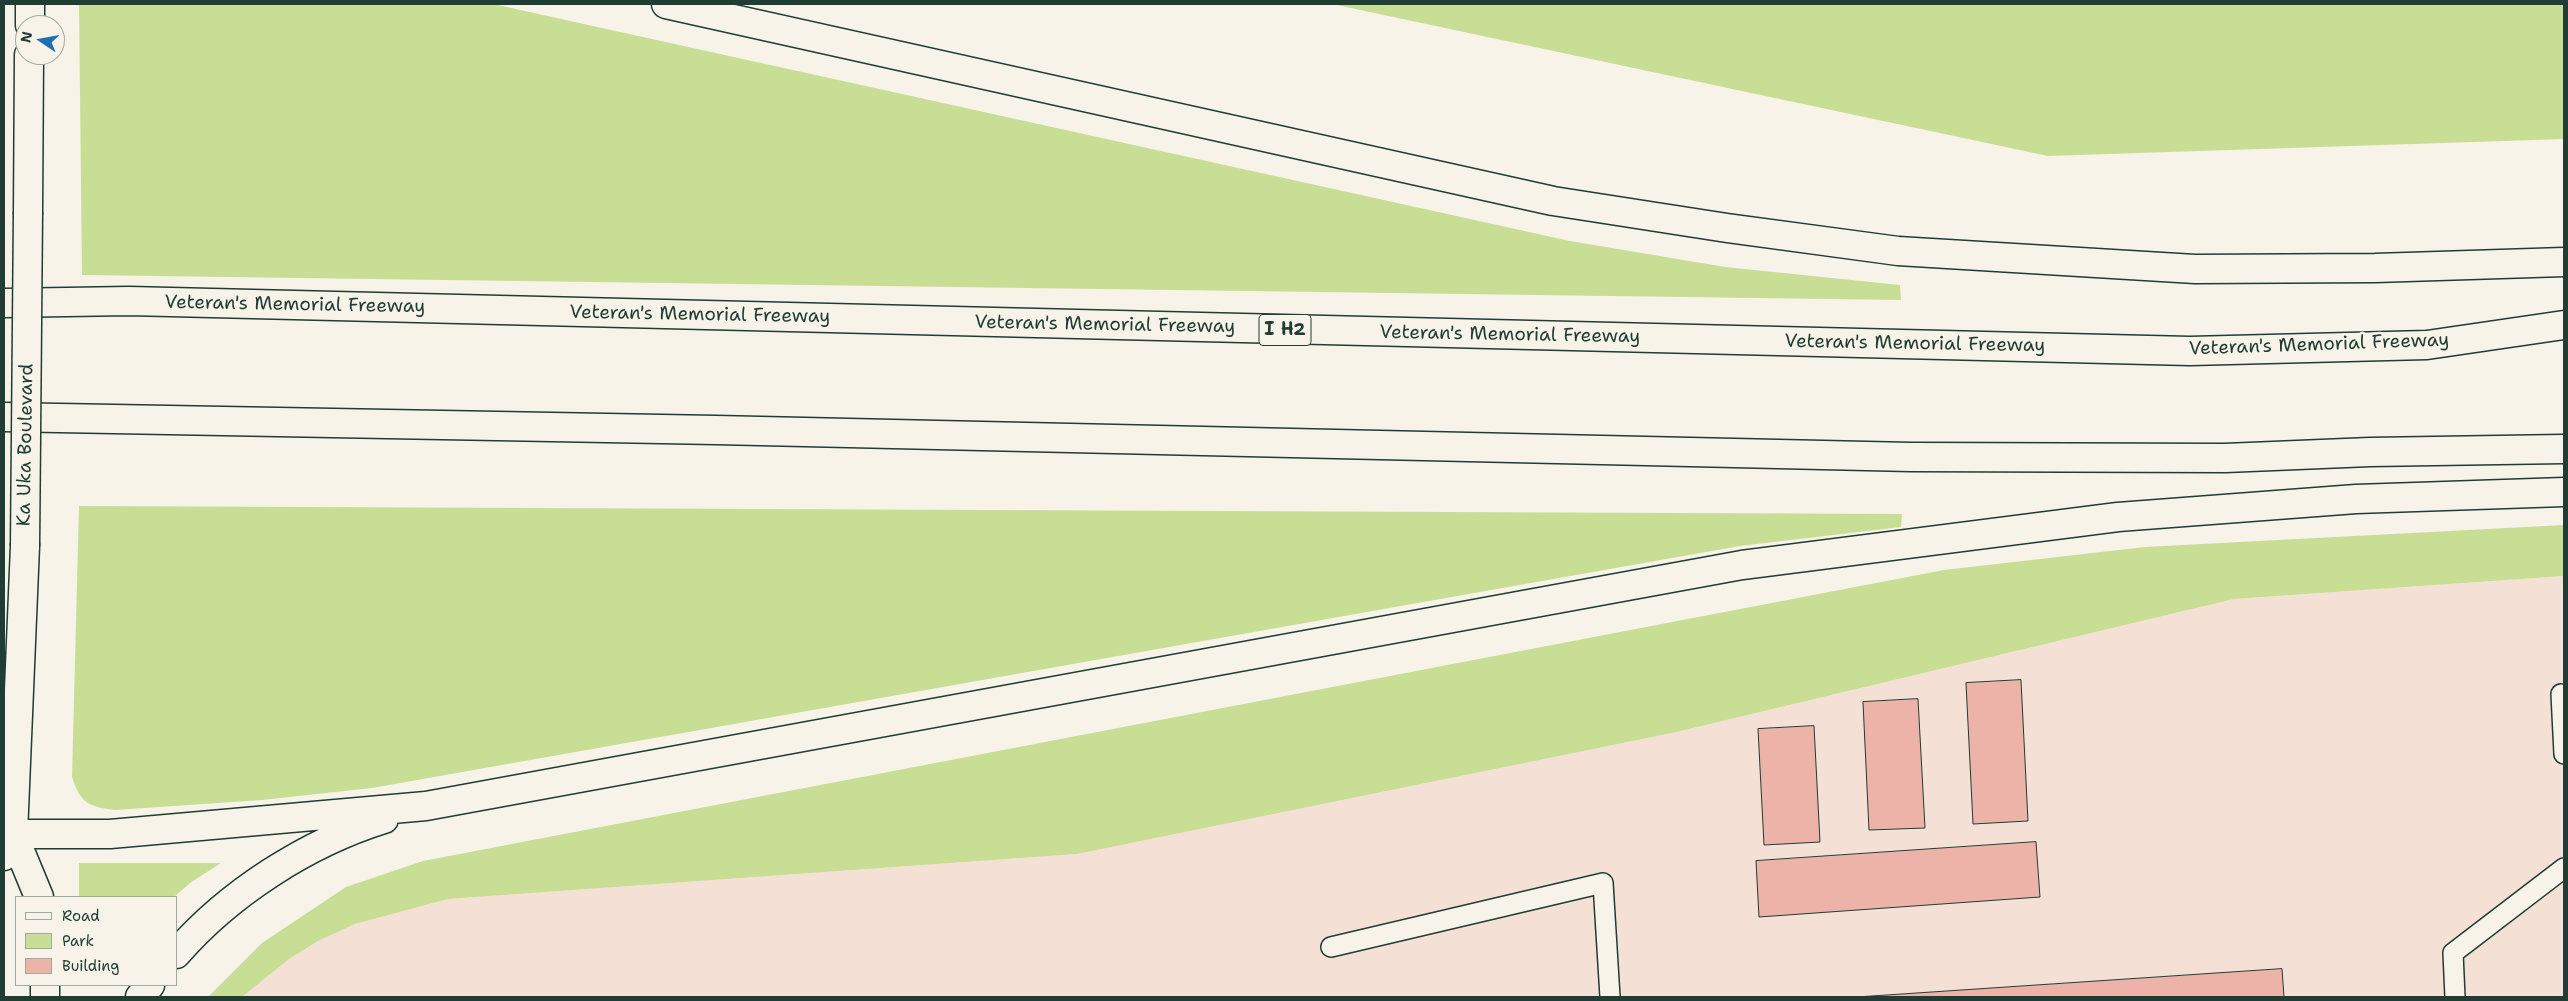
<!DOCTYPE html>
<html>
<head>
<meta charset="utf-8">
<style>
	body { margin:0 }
	#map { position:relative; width:2568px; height:1001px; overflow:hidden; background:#f7f3e8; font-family:"Shantell Sans",sans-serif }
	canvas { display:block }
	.frame { position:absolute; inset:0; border:5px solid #1f3d34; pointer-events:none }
	.legend { position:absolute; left:15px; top:896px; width:162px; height:90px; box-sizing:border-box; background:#f7f3e8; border:1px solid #a1aaa0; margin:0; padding:6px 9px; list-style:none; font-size:15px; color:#1f3d34 }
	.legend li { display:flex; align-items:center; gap:10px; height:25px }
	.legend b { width:25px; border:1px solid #a1aaa0 }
	.north { position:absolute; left:15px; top:15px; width:50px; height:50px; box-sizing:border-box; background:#f7f3e8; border:1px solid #a1aaa0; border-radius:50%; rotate:282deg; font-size:14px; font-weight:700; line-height:20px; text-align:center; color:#1f3d34 }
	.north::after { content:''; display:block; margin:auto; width:18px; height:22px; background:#1f6fb2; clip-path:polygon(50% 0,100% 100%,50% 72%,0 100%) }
</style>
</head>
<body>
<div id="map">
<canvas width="2568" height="1001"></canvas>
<div class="frame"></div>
<ul class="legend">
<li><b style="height:6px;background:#f7f3e8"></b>Road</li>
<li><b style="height:14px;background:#c8de94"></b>Park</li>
<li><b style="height:14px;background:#edb3a9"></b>Building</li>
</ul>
<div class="north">N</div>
</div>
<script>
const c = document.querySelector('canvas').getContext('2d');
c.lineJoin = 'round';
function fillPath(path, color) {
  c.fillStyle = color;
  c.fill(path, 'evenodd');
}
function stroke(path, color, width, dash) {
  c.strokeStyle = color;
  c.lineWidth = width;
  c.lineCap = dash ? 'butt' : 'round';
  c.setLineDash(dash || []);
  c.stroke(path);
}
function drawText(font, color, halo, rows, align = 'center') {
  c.font = font + ' "Shantell Sans",sans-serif';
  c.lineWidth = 5;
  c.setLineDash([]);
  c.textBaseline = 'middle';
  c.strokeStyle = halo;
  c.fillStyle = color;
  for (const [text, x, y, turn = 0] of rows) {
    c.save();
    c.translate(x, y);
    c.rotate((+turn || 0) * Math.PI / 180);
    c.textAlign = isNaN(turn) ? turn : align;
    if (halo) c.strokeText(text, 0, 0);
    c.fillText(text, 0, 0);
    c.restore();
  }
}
const built = new Path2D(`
	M2564,576V997H242L289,959L318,941L355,924L448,899L1077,854L1672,733L2234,599Z`);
const green = new Path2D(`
	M79,4H493L1570,241L1725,267L1900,285L1901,300L82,275Z
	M1332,4H2564V139L2048,156Z
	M79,506L1902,514L1901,527L1740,546L372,788L262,800L115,810C89,807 80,803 72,777Z
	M2564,525V576L2234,599L1672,733L1077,854L448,899L355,924L318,941L289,959L242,997H208L262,943L346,887L423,861L1944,570L2145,547Z
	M79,863H221L190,883L174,897H79Z`);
const building = new Path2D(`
	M2021,680L2028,821L1973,824L1966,683Z
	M1918,699L1925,828L1869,830L1863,702Z
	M1814,726L1820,842L1764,845L1758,729Z
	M2036,842L2040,897L1759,917L1756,861Z
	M2282,969L2284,997H1857Z`);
const lane = new Path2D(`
	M2561,694L2564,754
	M1331,947L1603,883L1610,997
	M2455,997L2453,953L2564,868`);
const secondary = new Path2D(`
	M30,25V4
	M28,212L29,55
	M13,834L39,897
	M4,856L13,834L25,546
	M45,985V997`);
const highway = new Path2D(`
	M666,4L1553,201L1727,228L1898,251L2195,269L2375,268L2564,262
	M4,303L129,301L2190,351L2427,345L2564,325
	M4,417L716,430L1911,457L2225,458L2370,452L2564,449
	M13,834H110L426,806L1742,565L2118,517L2356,499L2564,492
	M176,954C229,893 307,843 384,819
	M140,997L150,985`);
const secondaryBridge = new Path2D(`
	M25,546L28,212`);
const shields = [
	[1285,330,52]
];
const shieldNames = [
	["I H2",1285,330]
];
const streetNames = [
	["Veteran's Memorial Freeway",295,305,1],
	["Veteran's Memorial Freeway",700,315,1],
	["Veteran's Memorial Freeway",1105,325,1],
	["Veteran's Memorial Freeway",1510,335,1],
	["Veteran's Memorial Freeway",1915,344,1],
	["Veteran's Memorial Freeway",2319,345,-2],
	["Ka Uka Boulevard",26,445,-89]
];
fillPath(built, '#f4e0d5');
fillPath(green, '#c8de94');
fillPath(building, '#edb3a9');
stroke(building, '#1f3d34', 1);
stroke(lane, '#1f3d34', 22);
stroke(secondary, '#1f3d34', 31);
stroke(highway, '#1f3d34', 31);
stroke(lane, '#f7f3e8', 19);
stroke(secondary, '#f7f3e8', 28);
stroke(highway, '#f7f3e8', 28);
stroke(secondaryBridge, '#1f3d34', 31, []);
stroke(secondaryBridge, '#f7f3e8', 28);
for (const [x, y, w] of shields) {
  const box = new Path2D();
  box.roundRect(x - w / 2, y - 15.5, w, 31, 4);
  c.fillStyle = '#f7f3e8';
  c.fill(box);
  stroke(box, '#1f3d34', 1);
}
drawText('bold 18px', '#1f3d34', null, shieldNames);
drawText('19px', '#1f3d34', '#f7f3e8', streetNames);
</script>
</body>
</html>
